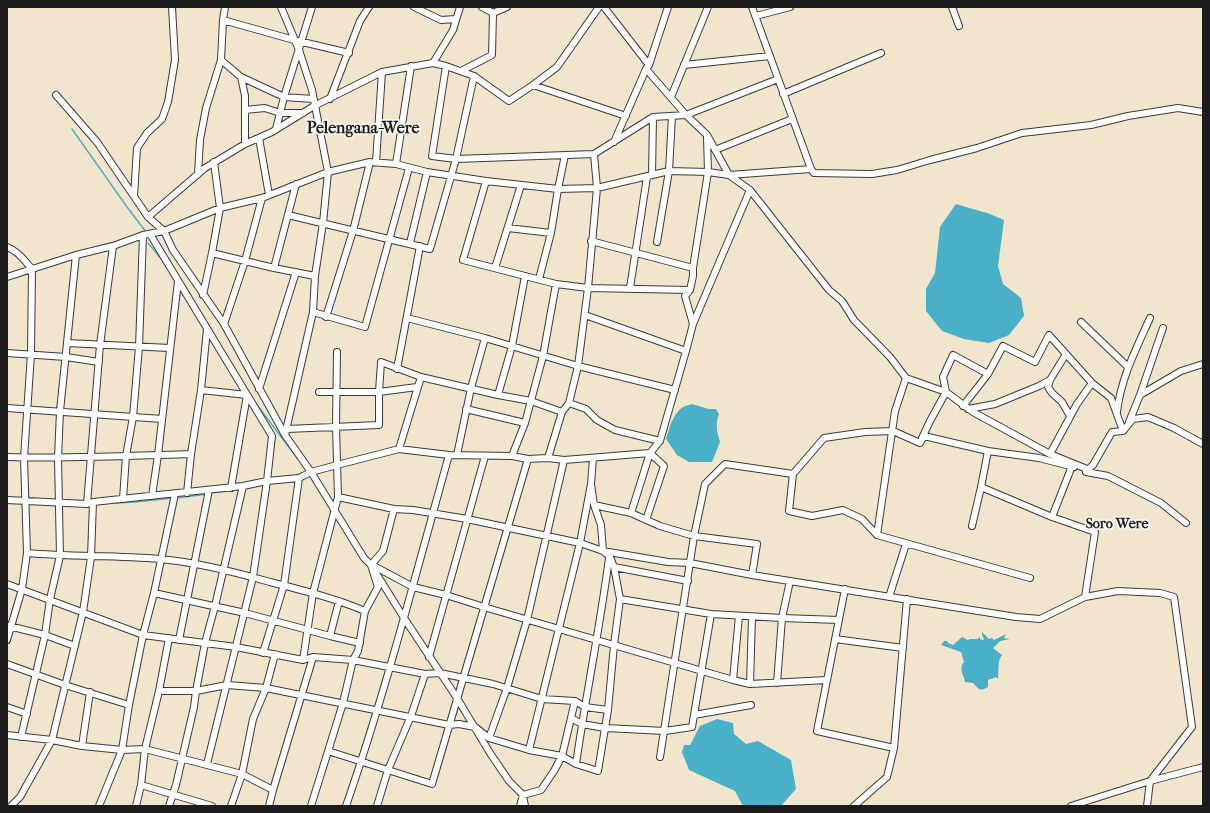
<!DOCTYPE html>
<html>
<head>
<meta charset="utf-8">
<style>
	body { margin:0 }
	#map { position:relative; width:1210px; height:813px; overflow:hidden; background:#f2e5cd; font-family:"IM FELL French Canon",serif }
	canvas { display:block }
	.frame { position:absolute; inset:0; border:8px solid #1c1c1c; pointer-events:none }
</style>
</head>
<body>
<div id="map">
<canvas width="1210" height="813"></canvas>
<div class="frame"></div>
</div>
<script>
const c = document.querySelector('canvas').getContext('2d');
c.lineJoin = 'round';
function fillPath(path, color) {
  c.fillStyle = color;
  c.fill(path, 'evenodd');
}
function stroke(path, color, width, dash) {
  c.strokeStyle = color;
  c.lineWidth = width;
  c.lineCap = dash ? 'butt' : 'round';
  c.setLineDash(dash || []);
  c.stroke(path);
}
function drawText(font, color, halo, rows, align = 'center') {
  c.font = font + ' "IM FELL French Canon",serif';
  c.lineWidth = 3.5;
  c.setLineDash([]);
  c.textBaseline = 'middle';
  c.strokeStyle = halo;
  c.fillStyle = color;
  for (const [text, x, y, turn = 0] of rows) {
    c.save();
    c.translate(x, y);
    c.rotate((+turn || 0) * Math.PI / 180);
    c.textAlign = isNaN(turn) ? turn : align;
    if (halo) c.strokeText(text, 0, 0);
    c.fillText(text, 0, 0);
    c.restore();
  }
}
const water = new Path2D(`
	M956,204L990,214L1004,220L998,266L1003,284L1021,298L1024,316L1009,335L989,343L964,339L942,331L926,311V289L935,273L940,227Z
	M692,404L709,409H716L719,414C715,424 717,432 720,442L712,462H689L677,455L666,439C669,429 673,413 683,407C685,406 689,405 692,404Z
	M982,632L989,639L992,638L994,640L1006,634L1004,638L1010,639L1000,641L993,648L1002,655C997,661 999,671 998,679L996,677L994,678L988,680V687C979,692 979,689 973,683L965,682C964,675 958,668 964,662L961,652L941,645L944,641H947L948,643L953,645L962,637L968,640L970,639H978L980,636V639L983,640L984,639L982,635Z
	M717,719L733,723L734,734L746,744L758,741L791,760L796,789L781,806H743L735,791L689,770L682,752L684,745H690L700,726Z`);
const stream = new Path2D(`
	M72,129L127,207L146,232
	M148,243L163,261
	M96,247L115,242
	M254,401L298,459
	M294,476L302,473
	M210,493L228,491
	M177,498L207,494
	M115,503L135,502L173,498`);
const minor = new Path2D(`
	M281,7L299,50L312,90L328,172L323,223L315,276L313,312L285,435
	M414,7L441,20L456,19
	M482,7L493,13L507,7
	M604,7L649,65L646,69L686,115L707,135L729,175L750,190L829,290L842,301L854,320L890,357L906,378L946,392L973,412L1050,454L1087,469L1086,472L1108,476L1161,503L1186,523
	M752,7L811,169
	M952,7L959,26
	M756,16L790,7
	M223,20L294,40L349,53
	M221,60L241,77L284,97L313,99
	M433,63L453,30L460,7
	M649,65L668,7
	M684,65L770,56
	M446,66L432,156L456,159L594,154L653,117L686,115L778,79
	M461,71L492,55L493,13
	M241,77L245,96V144
	M533,85L626,116
	M783,94L881,53
	M56,95L97,142L148,217L164,231L173,250L224,324L285,435L311,472L364,558L371,565L404,618L457,698L490,753L509,781L523,795L525,806
	M671,97L708,7
	M330,99L360,21L369,7
	M245,110L265,108L280,113H303
	M276,129L284,97L312,7
	M259,138L269,195
	M614,142L646,69
	M715,150L792,119
	M376,162L382,72
	M396,164L411,66
	M198,174L200,140L206,108L221,60L223,20L225,7
	M652,175L653,117
	M486,181L463,260L556,284L588,288L690,290L685,296L693,324L686,351L660,441L650,453L631,513
	M134,196L137,148L147,133L162,119L168,102L175,60L172,7
	M288,215L430,249L456,159L474,76
	M148,217L205,168L245,144L272,132L314,106L382,72L433,63L446,66L474,76L509,101L533,85L557,67L599,7
	M508,228L551,233
	M150,234L272,436L267,481L253,577L207,764
	M591,241L693,268
	M657,242L669,171L672,116
	M410,243L427,172
	M7,247C18,251 24,260 32,269L31,354L24,458L27,553L22,589L7,640
	M212,253L274,268L315,276
	M274,268L296,184
	M495,268L521,185
	M7,277L76,255L113,246L143,235L164,231L220,208L262,198L328,172L370,162L396,164L427,172L486,181L558,189L597,188L669,171L708,172L729,175L811,169L814,173L872,174L897,170L930,160L977,148L1022,133L1091,125L1128,116L1178,108L1203,112
	M539,279L551,233L558,189L565,155
	M630,288L647,177
	M690,290L693,276V268L708,172L707,137
	M203,295L212,253L220,208L214,162
	M313,312L365,327L409,168
	M585,315L686,351
	M326,317L353,231L370,162
	M407,318L485,338L578,366L675,390
	M1081,322L1128,367
	M224,324L245,261L262,198
	M693,324L750,190
	M67,343L170,348
	M7,353L66,357L99,362
	M397,369L420,246
	M1050,380L1048,387L1052,393L1062,402L1070,416
	M259,389L296,272
	M201,390L247,395L231,488
	M319,392H379L417,387
	M498,395L512,346L525,276
	M1140,395L1163,328
	M569,403L586,409L597,420L615,430L660,441
	M963,406L988,374
	M7,408L162,419
	M466,409L525,423
	M968,409L995,404L1039,386L1050,380L1066,354
	M1117,412C1121,378 1136,349 1150,318
	M1129,422L1140,395L1181,371L1203,364
	M287,429L379,425V392L381,362L421,377L498,395L531,401L562,412
	M922,438L930,421L946,392L943,377L953,355L988,374L1003,346L1035,362L1049,335L1092,383L1111,398L1123,431
	M399,449L421,377
	M1050,454L1077,404L1092,383
	M457,455L471,388L485,338
	M512,456L525,423L543,356L556,284
	M7,457C68,459 129,456 191,454
	M548,458L562,412L569,403L578,366L588,288L597,188L594,154
	M1086,471L1093,465L1112,432L1123,431L1133,419L1148,417L1174,428L1203,444
	M793,474L789,511L812,516L843,510L862,519L877,535L1030,578
	M981,487L1052,517L1095,532L1085,597
	M187,493L191,454L201,390L207,329
	M152,496L158,455L178,281
	M338,497L394,509L413,510L467,519L580,543L603,551L668,562L690,563L752,575L1016,617L1040,619L1085,597L1118,591L1160,593L1174,597L1192,727L1150,781L1147,806
	M123,499L126,456L133,417L139,347L143,235
	M7,500L87,504L93,502L243,486L267,481L299,478L311,472L337,465L399,449L449,455L512,456L528,459L548,458L564,460L650,453L664,466L646,520
	M87,504L100,345L113,246
	M594,505L631,513L660,526L694,536L757,544L752,575
	M1052,517L1072,466
	M972,526L981,487L988,451
	M877,535L895,411L906,378
	M27,553C71,557 115,555 160,559C195,562 235,572 270,582C302,590 334,598 365,611
	M372,565L413,587L446,595L484,607L733,680L750,684L827,680
	M614,567L688,581
	M7,584L143,635L236,647L303,660L313,657L353,660L425,674L440,673L493,684L542,699L575,701L585,707L608,710
	M845,589L817,731L894,748
	M154,593L245,613L330,636L360,643
	M889,597L906,544
	M620,599L711,614L782,618L839,620
	M9,626L45,635L75,646
	M330,636L339,601
	M835,639L903,648
	M179,640L209,490
	M263,653L284,585L299,478
	M429,657L485,456
	M303,660L313,593L338,497L336,427L337,352
	M7,664L65,685L129,705
	M733,680L739,616
	M777,683L782,618L790,581
	M750,684L752,617
	M159,691H196L227,685L266,688L449,725L459,724L475,727L489,738L529,750L562,756L576,764L598,771L608,710L614,645L620,599L614,567L610,557L603,551L601,525L594,505L591,484
	M7,707L27,714
	M694,715L751,705
	M571,718L582,724L605,728L665,731L692,727L711,614
	M7,735L52,740L82,746L122,750L145,749L242,774L273,790L269,806
	M21,737L45,635L50,599L60,556L58,458L60,411L76,255
	M489,738L507,688L527,620L564,460
	M82,746L90,692
	M529,750L580,543L591,484L593,458
	M328,751L432,784L528,459
	M660,757L694,536L705,484L725,464L793,474L824,438L865,432L893,431L920,443L924,436L988,451L1039,458L1074,467
	M576,764C586,695 600,627 609,558
	M141,785L212,806
	M273,790L313,657
	M11,806L20,797L52,740L83,612L91,557L93,502
	M99,806L122,750L129,705L143,635L154,593L175,494
	M136,806L141,785L145,749L159,691L169,638
	M169,806L176,785L194,707L196,691L205,643L215,606L243,486
	M231,806L242,774L253,719L266,688L275,654
	M311,806L343,703L353,660L358,651L365,611L378,587L371,565L383,551L394,509
	M346,806C386,691 416,573 449,455
	M377,806L388,770L411,716L425,674
	M520,806L523,795L541,790L554,771L562,756L575,701
	M854,806L887,777L894,748L907,599
	M1071,806L1150,781L1203,767`);
const quarterNames = [
	["Soro Were",1117,525]
];
const districtNames = [
	["Pelengana-Were",363,129]
];
fillPath(water, '#49b0c8');
stroke(stream, '#49b0c8', 1.5);
stroke(minor, '#3c3a37', 8);
stroke(minor, '#fff', 6);
drawText('bold 14px', '#1c1c1c', '#f6f6f2', quarterNames);
drawText('bold 16px', '#1c1c1c', '#f6f6f2', districtNames);
</script>
</body>
</html>
